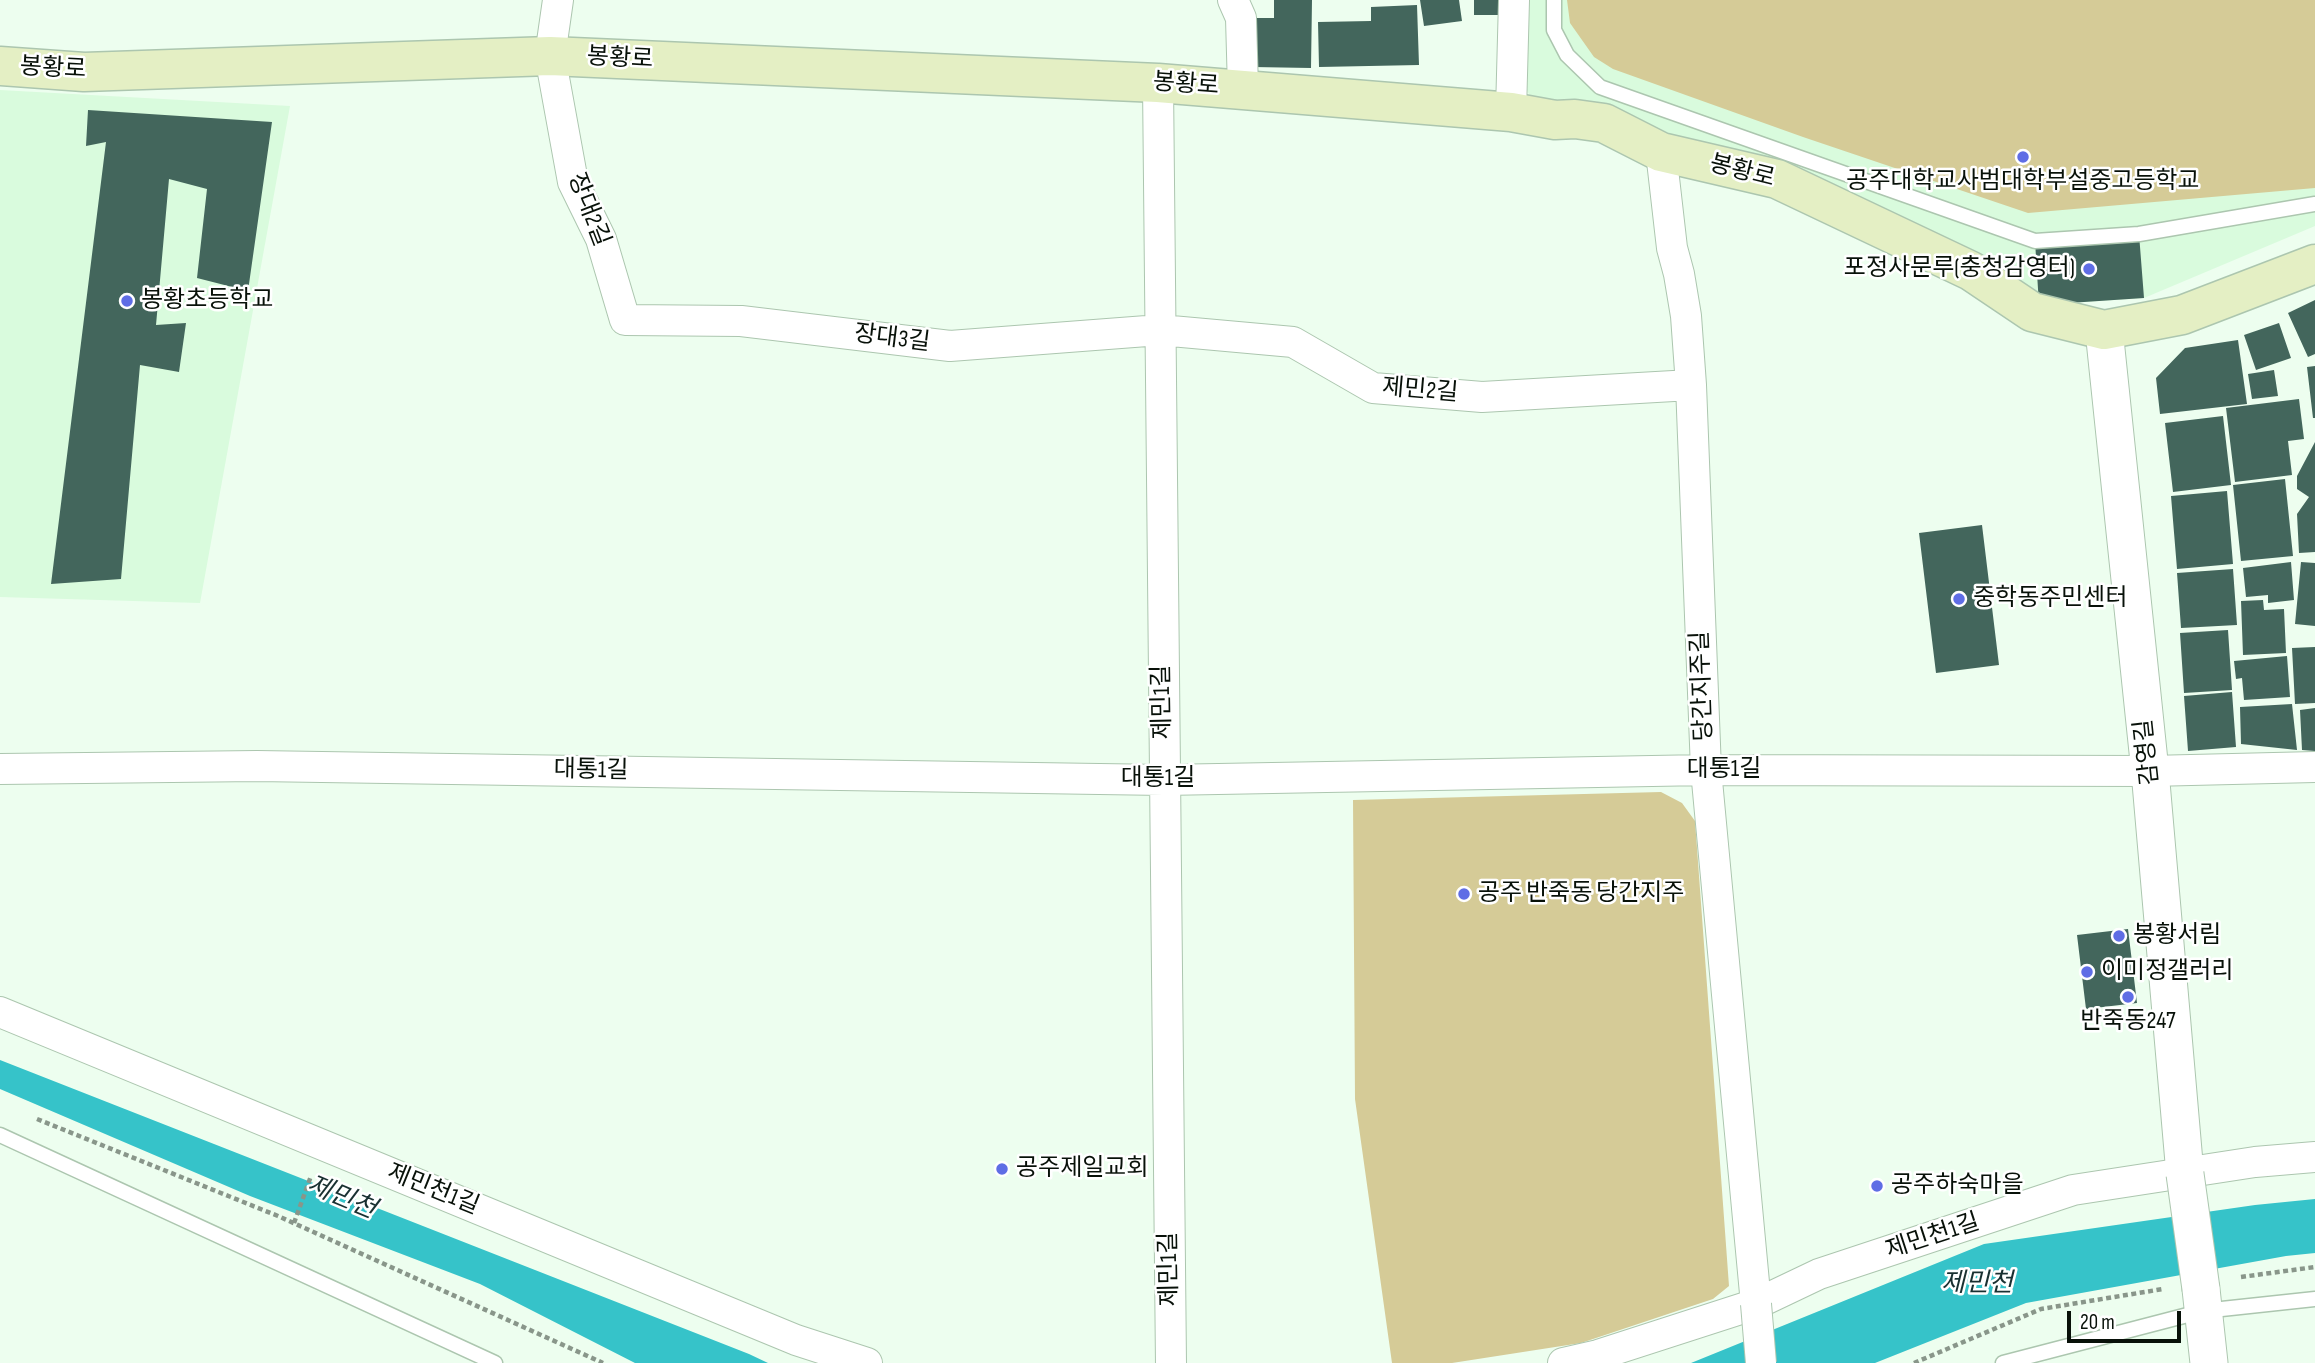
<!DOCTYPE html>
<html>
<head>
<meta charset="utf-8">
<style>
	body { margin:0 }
	#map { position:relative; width:2315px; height:1363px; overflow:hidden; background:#edfeef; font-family:"Sofia Sans Condensed",sans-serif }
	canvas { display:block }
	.scale { position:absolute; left:2067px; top:1311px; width:114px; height:32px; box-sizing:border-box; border:4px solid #081109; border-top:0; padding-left:9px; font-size:21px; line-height:24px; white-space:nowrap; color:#081109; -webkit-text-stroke:5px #fff; paint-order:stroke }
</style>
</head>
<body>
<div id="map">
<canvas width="2315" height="1363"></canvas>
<div class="scale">20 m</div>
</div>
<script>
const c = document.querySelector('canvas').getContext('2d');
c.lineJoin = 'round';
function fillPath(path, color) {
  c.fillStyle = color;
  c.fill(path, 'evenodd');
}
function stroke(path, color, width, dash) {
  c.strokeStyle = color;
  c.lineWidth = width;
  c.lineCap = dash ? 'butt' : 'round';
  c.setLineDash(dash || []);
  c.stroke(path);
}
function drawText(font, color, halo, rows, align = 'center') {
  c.font = font + ' "Sofia Sans Condensed","Noto Sans KR",sans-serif';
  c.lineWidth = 5;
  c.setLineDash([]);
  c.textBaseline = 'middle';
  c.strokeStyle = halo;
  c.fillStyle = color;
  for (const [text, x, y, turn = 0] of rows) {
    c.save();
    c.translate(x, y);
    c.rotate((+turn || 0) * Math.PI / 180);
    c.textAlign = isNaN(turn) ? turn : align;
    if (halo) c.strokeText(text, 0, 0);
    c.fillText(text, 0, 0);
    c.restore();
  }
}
const built = new Path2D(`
	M1529,0H2315V226L2144,298L2039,305L1867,219L1540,111L1527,91Z
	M0,90L290,106L200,603L0,597Z`);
const green = new Path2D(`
	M1567,0H2315V188L2028,213L1803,137L1613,69L1594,57L1570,23Z
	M1661,792L1682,803L1695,821L1729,1286L1713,1299L1581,1343L1452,1363H1392L1355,1099L1353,800Z`);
const water = new Path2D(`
	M0,1060L749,1354L768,1363H635L480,1284L250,1196L0,1089Z
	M2315,1199V1253L2286,1256L2026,1303L1875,1363H1691L1984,1244L2255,1205Z`);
const building = new Path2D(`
	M1274,0H1312L1311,68L1253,67L1254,18H1274Z
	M1420,0H1459L1462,21L1424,26Z
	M1474,0H1505L1504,15H1474Z
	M1417,5L1419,65L1319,67L1318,22L1371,21V7Z
	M88,110L272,122L248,291L197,278L207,189L169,179L156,325L186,323L179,372L140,365L121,579L51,584L106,142L86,146Z
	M2139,234L2144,298L2039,305L2035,241Z
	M2315,300V354L2308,357L2288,313Z
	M2279,323L2291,358L2256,370L2244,335Z
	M2238,340L2247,404L2160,414L2156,378L2185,348Z
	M2315,366V418H2313L2307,367Z
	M2274,370L2278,396L2252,399L2248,374Z
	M2299,399L2304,439L2288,441L2292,475L2235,482L2226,408Z
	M2223,416L2231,485L2173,492L2165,423Z
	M2315,442V552L2299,553L2297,514L2309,497L2297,489V476Z
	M2285,479L2293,556L2241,561L2233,485Z
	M2227,491L2233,564L2177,569L2171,496Z
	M1982,525L1999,665L1936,673L1919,533Z
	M2291,562L2294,600L2268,603V595L2246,597L2243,568Z
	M2301,562L2315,563V626L2295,624Z
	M2233,569L2237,625L2181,628L2177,573Z
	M2263,600L2264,610L2284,609L2286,653L2243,655L2241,601Z
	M2228,630L2232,690L2184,693L2180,633Z
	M2315,647V703L2295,704L2292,648Z
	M2287,656L2290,697L2244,700L2242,678L2236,679L2234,661Z
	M2232,692L2236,747L2188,751L2184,696Z
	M2292,704L2297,750L2241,744L2240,707Z
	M2315,708V751L2302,750L2300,710Z
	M2128,929L2137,1003L2086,1009L2077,935Z`);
const path = new Path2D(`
	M37,1119L278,1216L603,1363
	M294,1223L311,1176
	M2241,1277L2315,1267
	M1914,1363L2041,1309L2163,1289`);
const service = new Path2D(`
	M1554,0V30L1567,55L1600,87L2035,241L2139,234L2315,204
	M0,1135L495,1363
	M2003,1363L2203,1311L2315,1299`);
const minor = new Path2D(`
	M558,0L550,56L573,182L601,239L625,320L741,321L950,346L1160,330L1293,342L1373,388L1482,397L1691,385
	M1233,0L1241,18L1243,89
	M1158,83L1171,1363
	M1511,112L1514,0
	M1661,152L1672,248L1679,274L1686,316L1691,385L1706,770L1756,1304
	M0,769L257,766L1164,780L1706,770L2150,771L2315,767
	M0,1012L796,1340L867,1363
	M1563,1363L1598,1355L1756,1304L1819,1274L2073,1190L2255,1162L2315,1157`);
const tertiary = new Path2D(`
	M2104,330L2150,771L2185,1174
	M2201,1289L2209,1363`);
const secondary = new Path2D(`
	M0,66L84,72L550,56L1158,83L1511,112L1555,120L1575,119L1604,123L1661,152L1777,179L1971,271L2032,312L2104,330L2182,315L2315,264`);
const minorBridge = new Path2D(`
	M1756,1304L1761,1363`);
const tertiaryBridge = new Path2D(`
	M2185,1174L2201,1289`);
const markers = [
	[2023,157,7,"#5f6de5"],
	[2089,269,7,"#5f6de5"],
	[127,301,7,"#5f6de5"],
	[1959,599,7,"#5f6de5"],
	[1464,894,7,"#5f6de5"],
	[2119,936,7,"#5f6de5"],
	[2087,972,7,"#5f6de5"],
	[2128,997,7,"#5f6de5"],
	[1002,1169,7,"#5f6de5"],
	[1877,1186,7,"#5f6de5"]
];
const streetNames = [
	["봉황로",620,59,3],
	["봉황로",53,69,3],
	["봉황로",1186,85,4],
	["봉황로",1742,172,14],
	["장대2길",588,210,69],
	["장대3길",892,339,7],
	["제민2길",1420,391,5],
	["당간지주길",1703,686,-92],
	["제민1길",1163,702,-91],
	["감영길",2148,752,-96],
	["대통1길",1724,770],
	["대통1길",591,771,1],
	["대통1길",1158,779],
	["제민천1길",433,1190,22],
	["제민천1길",1933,1237,-18],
	["제민1길",1170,1269,-91]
];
const poiNames = [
	["공주대학교사범대학부설중고등학교",2023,182,"center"],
	["포정사문루(충청감영터)",2075,269,"right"],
	["봉황초등학교",141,301],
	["중학동주민센터",1973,599],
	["공주 반죽동 당간지주",1478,894],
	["봉황서림",2133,936],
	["이미정갤러리",2101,972],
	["반죽동247",2128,1022,"center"],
	["공주제일교회",1016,1169],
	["공주하숙마을",1891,1186]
];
const waterNames = [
	["제민천",341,1198,23],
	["제민천",1977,1284]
];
fillPath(built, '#d9fbdd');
fillPath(green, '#d5cb97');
fillPath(water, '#36c3c9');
fillPath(building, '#43665c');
stroke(service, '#acc6af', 17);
stroke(minor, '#acc6af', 32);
stroke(tertiary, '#acc6af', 39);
stroke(secondary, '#acc6af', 41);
stroke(path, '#89968a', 4.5, [5, 3.5]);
stroke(service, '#fff', 14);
stroke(minor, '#fff', 30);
stroke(tertiary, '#fff', 37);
stroke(secondary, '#e4efc4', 38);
stroke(minorBridge, '#acc6af', 32, []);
stroke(tertiaryBridge, '#acc6af', 39, []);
stroke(minorBridge, '#fff', 30);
stroke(tertiaryBridge, '#fff', 37);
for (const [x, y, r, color] of markers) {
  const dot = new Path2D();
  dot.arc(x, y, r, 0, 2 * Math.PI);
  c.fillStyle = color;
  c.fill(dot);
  stroke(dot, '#fff', 2.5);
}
drawText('24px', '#081109', '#fff', streetNames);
drawText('24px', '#081109', '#fff', poiNames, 'left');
drawText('italic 26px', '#193031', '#fff', waterNames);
</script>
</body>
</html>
